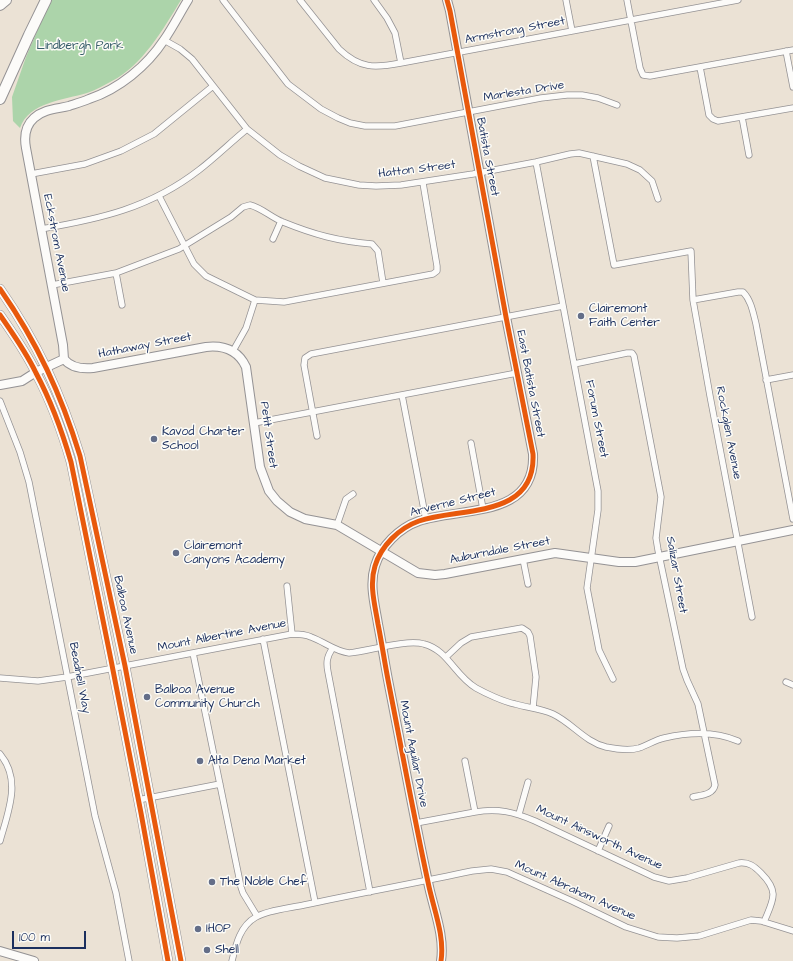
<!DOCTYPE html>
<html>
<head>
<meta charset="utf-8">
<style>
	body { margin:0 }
	#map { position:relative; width:793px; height:961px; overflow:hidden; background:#ebe2d5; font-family:"Architects Daughter",sans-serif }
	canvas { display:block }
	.scale { position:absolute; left:12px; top:931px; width:74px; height:18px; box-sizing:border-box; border:2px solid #1b2f5e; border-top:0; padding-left:5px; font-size:12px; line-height:14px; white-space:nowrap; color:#1b2f5e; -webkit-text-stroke:3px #fdfcf7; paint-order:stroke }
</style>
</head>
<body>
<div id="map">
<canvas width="793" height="961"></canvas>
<div class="scale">100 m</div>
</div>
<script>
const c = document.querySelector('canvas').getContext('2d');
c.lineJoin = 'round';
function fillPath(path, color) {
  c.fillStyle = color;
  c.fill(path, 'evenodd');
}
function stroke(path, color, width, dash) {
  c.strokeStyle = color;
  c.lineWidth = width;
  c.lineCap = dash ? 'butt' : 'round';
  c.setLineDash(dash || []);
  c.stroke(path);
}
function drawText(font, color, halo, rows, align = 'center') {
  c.font = font + ' "Architects Daughter",sans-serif';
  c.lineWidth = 3;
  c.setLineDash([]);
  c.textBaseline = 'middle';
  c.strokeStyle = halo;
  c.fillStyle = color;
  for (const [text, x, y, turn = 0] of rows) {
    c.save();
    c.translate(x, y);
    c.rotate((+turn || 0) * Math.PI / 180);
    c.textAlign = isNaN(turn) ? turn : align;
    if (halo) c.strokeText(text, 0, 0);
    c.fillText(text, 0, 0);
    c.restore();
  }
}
const green = new Path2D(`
	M52,0H181C164,28 142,66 112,81C104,85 96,90 87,93C64,100 29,102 20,128L13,121L12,97L26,57L44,15Z`);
const street = new Path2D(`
	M223,0L288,84L321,109L338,118L350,123L365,126H395L541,98L567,95H582L598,98L617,105
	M300,0L339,49C360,69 375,68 401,63L738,0
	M374,0L387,18L395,33L401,63
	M566,0L572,31
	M627,0L640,68L643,75L650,76L793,50
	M164,40L180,49L192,59L247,129L280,155L299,166L325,178L359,185L376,186L401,185L473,174L536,162L570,154L579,153L627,164L640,170L652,181L658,199
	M786,51L793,87
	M700,67L709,115L713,119L718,121L793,108
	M742,117L749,155
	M593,156L614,265L691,251L693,300L710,396L752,617
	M536,162L598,491V510L587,588L599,650L613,679
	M31,174L85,164L121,151L154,134L213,86
	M159,196L194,264L206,276L255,300L284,302L433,274L437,271V266L423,183
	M41,229C100,219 150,208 199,170C216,157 231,142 247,129
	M273,239L281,221
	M116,273L122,305
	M52,285L116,273L179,249L231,217L243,207L250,205C262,208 272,218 283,222C315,235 338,241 372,244L378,251L383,283
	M693,300L738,292H743C751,300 753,312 756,324L793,519
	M233,351L246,328L255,300
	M574,364L627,353H632L634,356L661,497L656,538L658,550L683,669L687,680L698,704L715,785C713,795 701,795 693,797
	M766,380L793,375
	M402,395L426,520
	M0,401L20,452L29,482L95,816L116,893L129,961
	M254,423L517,373
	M317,436L304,365L305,358L311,354L563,306
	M471,443L483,509
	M337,525L346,499L353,494
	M523,559L528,584
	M287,586L292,634
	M263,639L315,902
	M332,649C327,657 326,662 328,672L370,892
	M193,653L241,887L243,893L257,916
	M446,657L461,643L471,637L522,628L528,632L530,636L536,677L533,708
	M0,678L38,681L67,677L292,634C298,634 305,634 311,637C325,642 334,651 349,653C369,651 406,639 424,644C448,650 455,676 476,688C485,693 504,702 515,704C528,708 540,708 553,714C572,723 585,742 606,747C616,749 629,751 639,748C648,745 655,740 664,738C689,732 715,731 738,741
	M786,682L793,685
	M0,754C22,780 8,812 0,841
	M465,761L475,812
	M138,800L220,784
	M519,814L528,782
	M416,823L475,812C498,808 514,812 535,821L654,877L669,881L687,878L739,863C749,862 754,866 761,873C780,892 773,900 764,922
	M598,851L609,826
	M232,961C236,944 240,926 256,917C268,910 290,908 304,905C360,893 416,883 472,871L491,869L507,872L572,901L626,927L658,937L677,938L699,936L751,920L761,921L793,931`);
const secondary = new Path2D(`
	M64,359C71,368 82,369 93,368L206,347C224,345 238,350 246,367L260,467L269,491L277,501L290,512L305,519L337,525L418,573L435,575L445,574L555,553L619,562H635L793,530
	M64,359L63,345L26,148C24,137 25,126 34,118C44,109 57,109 69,106C75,104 82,102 89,99C119,89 147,66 164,40C173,27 180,13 188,0
	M0,385L22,381L36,372L64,359
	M0,951L34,961
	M441,961C445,935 433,908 428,882C414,817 402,751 389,685C385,665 382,644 378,624C375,605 369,585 375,566C381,546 399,528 419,521C461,507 536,519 533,454L506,317L450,11L447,0`);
const primary = new Path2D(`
	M0,289C37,342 61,394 80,456L125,666L181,961
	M0,315C13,334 26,352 36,373C51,401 62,431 71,462L111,660L141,813L168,961`);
const highway = new Path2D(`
	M0,5L6,0
	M0,99L29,35L46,0`);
const cycleway = new Path2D(`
	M0,289C37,342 61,394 80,456L125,666L181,961
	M0,315C13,334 26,352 36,373C51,401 62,431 71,462L111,660L141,813L168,961
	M441,961C445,935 433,908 428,882C414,817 402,751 389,685C385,665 382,644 378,624C375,605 369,585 375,566C381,546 399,528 419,521C461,507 536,519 533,454L506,317L450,11L447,0`);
const markers = [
	[581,316,4,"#646e88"],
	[154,439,4,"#646e88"],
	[176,553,4,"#646e88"],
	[147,697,4,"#646e88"],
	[200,761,4,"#646e88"],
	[212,882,4,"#646e88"],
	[198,929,4,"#646e88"],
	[207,950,4,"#646e88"]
];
const streetNames = [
	["Armstrong Street",515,31,-11],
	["Marlesta Drive",524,92,-9],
	["Batista Street",487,157,79],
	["Hatton Street",417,170,-7],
	["Eckstrom Avenue",56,243,79],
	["Hathaway Street",145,346,-11],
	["East Batista Street",530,384,79],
	["Forum Street",596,419,79],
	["Rockglen Avenue",728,433,79],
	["Petit Street",268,435,82],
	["Arverne Street",453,503,-14],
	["Auburndale Street",500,551,-11],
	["Salizar Street",676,575,80],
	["Balboa Avenue",125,615,78],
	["Mount Albertine Avenue",222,636,-11],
	["Beadnell Way",79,678,79],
	["Mount Aguilar Drive",413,754,79],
	["Mount Ainsworth Avenue",599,838,25],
	["Mount Abraham Avenue",575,891,24]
];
const parkNames = [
	["Lindbergh Park",80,46]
];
const poiNames = [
	["Clairemont",589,309],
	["Faith Center",589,323],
	["Kavod Charter",162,432],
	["School",162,446],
	["Clairemont",184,546],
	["Canyons Academy",184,560],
	["Balboa Avenue",155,690],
	["Community Church",155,704],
	["Alta Dena Market",208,761],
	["The Noble Chef",220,882],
	["IHOP",206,929],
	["Shell",215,950]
];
fillPath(green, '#acd4aa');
stroke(street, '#949294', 7);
stroke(secondary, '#949294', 10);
stroke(primary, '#949294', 10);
stroke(highway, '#949294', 12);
stroke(street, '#fcfbf9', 5.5);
stroke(secondary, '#fcfbf9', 8);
stroke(primary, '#fcfbf9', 9);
stroke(highway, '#fcfbf9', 10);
stroke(cycleway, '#e8590c', 5);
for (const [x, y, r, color] of markers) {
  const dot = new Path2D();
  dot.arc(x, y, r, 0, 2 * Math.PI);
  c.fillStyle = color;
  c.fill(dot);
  stroke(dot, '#fdfcf7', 1.5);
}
drawText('12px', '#1b2f5e', '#fdfcf7', streetNames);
drawText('12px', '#375d6a', '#fdfcf7', parkNames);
drawText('12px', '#1b2f5e', '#fdfcf7', poiNames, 'left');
</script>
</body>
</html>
